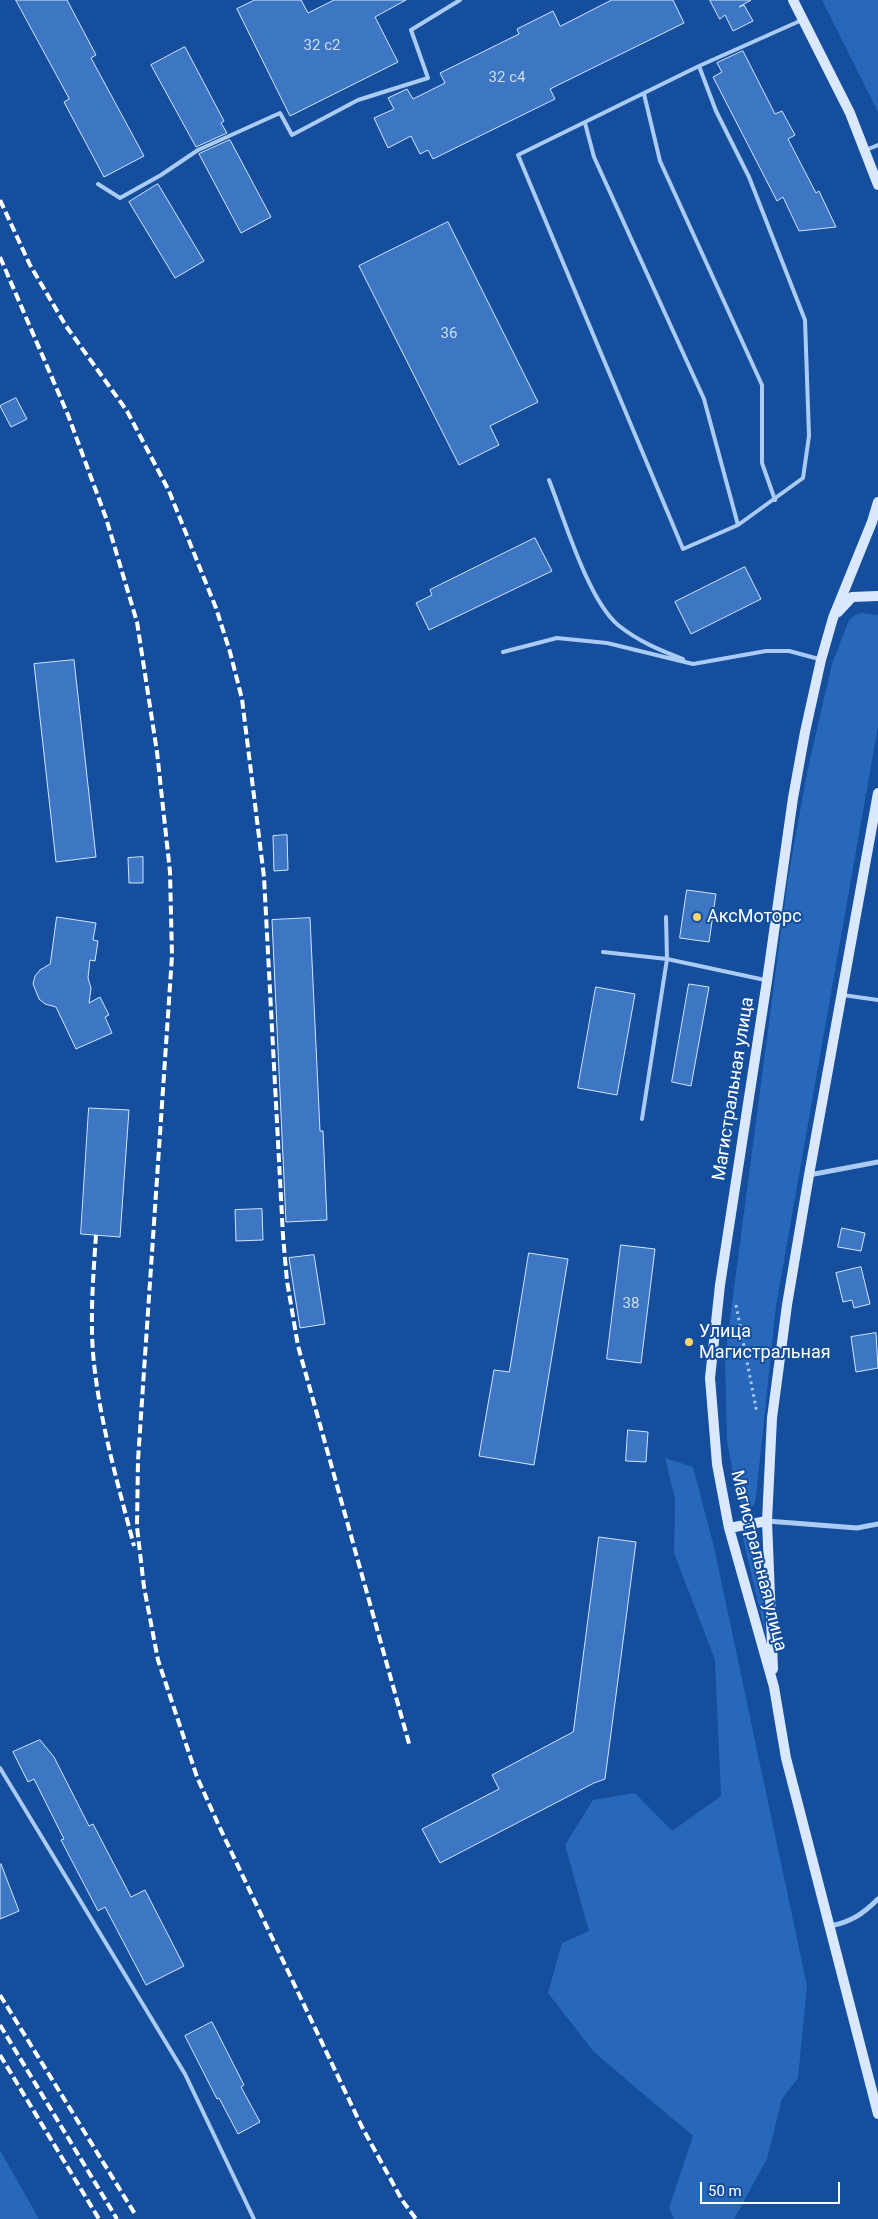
<!DOCTYPE html>
<html>
<head>
<meta charset="utf-8">
<style>
	body { margin:0 }
	#map { position:relative; width:878px; height:2219px; overflow:hidden; background:#144e9c; font-family:Roboto,sans-serif }
	canvas { display:block }
	.scale { position:absolute; left:700px; top:2182px; width:140px; height:22px; box-sizing:border-box; border:2px solid #fff; border-top:0; padding-left:6px; font-size:15px; line-height:18px; white-space:nowrap; color:#fff; -webkit-text-stroke:4px #144e9c; paint-order:stroke }
</style>
</head>
<body>
<div id="map">
<canvas width="878" height="2219"></canvas>
<div class="scale">50 m</div>
</div>
<script>
const c = document.querySelector('canvas').getContext('2d');
c.lineJoin = 'round';
function fillPath(path, color) {
  c.fillStyle = color;
  c.fill(path, 'evenodd');
}
function stroke(path, color, width, dash) {
  c.strokeStyle = color;
  c.lineWidth = width;
  c.lineCap = dash ? 'butt' : 'round';
  c.setLineDash(dash || []);
  c.stroke(path);
}
function drawText(font, color, halo, rows, align = 'center') {
  c.font = font + ' Roboto,sans-serif';
  c.lineWidth = 4;
  c.setLineDash([]);
  c.textBaseline = 'middle';
  c.strokeStyle = halo;
  c.fillStyle = color;
  for (const [text, x, y, turn = 0] of rows) {
    c.save();
    c.translate(x, y);
    c.rotate((+turn || 0) * Math.PI / 180);
    c.textAlign = isNaN(turn) ? turn : align;
    if (halo) c.strokeText(text, 0, 0);
    c.fillText(text, 0, 0);
    c.restore();
  }
}
const green = new Path2D(`
	M822,0H878V112Z
	M861,613L878,615V726L776,1306L756,1496L754,1505L745,1509L742,1506L737,1495L727,1441L725,1357L788,878L807,773L832,664L849,620L855,615Z
	M665,1458L693,1467L714,1547L807,1986L798,2078L782,2099L767,2159L734,2219H674L669,2208L693,2136L594,2052L548,1993L562,1943L589,1931L565,1845L593,1800L635,1793L672,1831L721,1796L715,1660L674,1553L675,1499Z
	M750,1532L759,1538L765,1632L743,1538Z
	M0,2150L39,2219H0Z`);
const building = new Path2D(`
	M16,0H67L96,55L91,58L144,156L104,177L64,102L69,99Z
	M255,0H301L308,13L334,0H406L375,17L398,62L290,116L237,9Z
	M612,0H673L684,23L550,89L555,99L433,159L428,150L420,154L411,136L388,148L374,118L394,109L388,98L407,89L413,99L445,83L440,73L519,34L517,29L553,11L560,26Z
	M710,0H751L739,7L744,5L753,21L733,31L725,15L720,19Z
	M185,47L224,121L221,123L227,133L196,147L151,65Z
	M743,51L775,114L782,111L795,135L788,139L816,193L819,191L836,227L799,231L783,197L777,201L713,77L722,72L717,63Z
	M230,140L271,217L241,233L199,154Z
	M158,184L204,261L175,278L129,202Z
	M448,222L538,402L490,426L499,445L459,465L359,266Z
	M16,398L27,419L11,427L0,406Z
	M535,538L552,571L429,630L416,603L432,595L430,590Z
	M745,567L761,599L691,634L675,602Z
	M74,660L96,857L56,862L34,664Z
	M287,835L288,870L274,871L273,836Z
	M143,857V883H129L128,858Z
	M687,890L716,894L709,942L680,938Z
	M57,917L96,923L93,940L98,941L95,961L90,960L88,978L91,988L89,1003L100,997L109,1015L105,1017L112,1033L76,1049L56,1007L45,1004L39,999L33,984L35,976L40,970L50,964Z
	M310,918L320,1131H323L327,1220L286,1222L272,920Z
	M689,984L709,987L691,1086L672,1082Z
	M596,987L635,994L617,1095L578,1088Z
	M89,1108L129,1110L120,1237L81,1234Z
	M262,1209L263,1240L236,1241L235,1210Z
	M842,1228L865,1233L861,1251L838,1247Z
	M621,1245L655,1249L641,1363L607,1359Z
	M529,1253L568,1259L534,1465L479,1456L494,1370L509,1372Z
	M314,1255L325,1324L300,1328L289,1258Z
	M861,1267L870,1304L854,1308L852,1300L843,1302L836,1273Z
	M876,1333L878,1368L856,1372L851,1337Z
	M628,1430L648,1432L646,1462L626,1461Z
	M599,1537L636,1542L605,1779L594,1783L440,1863L422,1829L499,1789L492,1775L573,1732Z
	M40,1740L54,1757L89,1826L93,1824L131,1897L145,1890L184,1966L146,1985L105,1907L98,1911L61,1840L64,1839L34,1779L28,1782L13,1752Z
	M1,1864L19,1911L0,1919V1865Z
	M212,2022L244,2085L241,2087L260,2122L238,2134L219,2098L217,2099L185,2036Z`);
const path = new Path2D(`
	M736,1305L757,1413`);
const lane = new Path2D(`
	M699,66L716,111L749,177L805,320L809,436L803,478L738,525L683,549L518,155L699,66L802,20
	M644,94L660,161L762,385V463L775,500
	M585,123L594,157L704,399L738,525
	M866,150L878,145
	M98,184L120,198L161,175L198,150L280,113L292,135L358,100L428,78L411,30L460,0
	M549,480C564,518 588,600 618,625C638,641 659,650 683,659
	M503,652L557,638L607,643L693,664L766,651H789L819,659
	M603,952L667,959L666,917
	M843,995L878,1000
	M642,1119L667,959L765,980
	M0,1768L185,2074L254,2219`);
const street = new Path2D(`
	M809,1175L878,1162
	M767,1521L857,1528L878,1524
	M830,1926C851,1922 863,1914 878,1899`);
const secondary = new Path2D(`
	M793,0L850,113L878,185
	M878,502L872,522L833,618L821,660L805,732L793,798L767,981L720,1285L710,1378L717,1464L729,1528L774,1687L786,1758L878,2114
	M838,612L852,597L878,596
	M729,1528L767,1521
	M773,1669L767,1521L772,1418L787,1305L809,1175L878,793`);
const rail = new Path2D(`
	M0,200L30,265L66,326L127,411L169,491L216,608L230,652L242,699L264,877L283,1236L287,1281L298,1346L410,1747
	M0,257L68,415L106,518L137,622L157,752L170,872L172,956L138,1460L137,1527L144,1587L158,1660L197,1777L219,1826L362,2127L402,2200L416,2219
	M96,1235C93,1280 89,1327 95,1372C102,1430 119,1488 134,1546
	M0,1995L135,2214
	M0,2025L117,2219
	M0,2055L99,2219`);
const markers = [
	[697,917,5,"#ffd66c"],
	[689,1342,5,"#ffd66c"]
];
const numberNames = [
	["32 с2",322,46],
	["32 с4",507,78],
	["36",449,334],
	["38",631,1304]
];
const poiNames = [
	["АксМоторс",707,917],
	["Улица",699,1332],
	["Магистральная",699,1353]
];
const streetNames = [
	["Магистральная улица",734,1089,-81],
	["Магистральная улица",758,1561,76]
];
fillPath(green, '#2768ba');
fillPath(building, '#3d77c3');
stroke(building, '#d2e5fd', 1);
stroke(path, '#aacbf3', 3, [2.5, 4]);
stroke(lane, '#aacbf3', 4);
stroke(street, '#aacbf3', 5);
stroke(secondary, '#dae8fd', 10);
stroke(rail, '#fff', 4, [9, 4]);
for (const [x, y, r, color] of markers) {
  const dot = new Path2D();
  dot.arc(x, y, r, 0, 2 * Math.PI);
  c.fillStyle = color;
  c.fill(dot);
  stroke(dot, '#144e9c', 2);
}
drawText('15px', '#ceddf0', null, numberNames);
drawText('18px', '#fff', '#144e9c', poiNames, 'left');
drawText('18px', '#fff', '#144e9c', streetNames);
</script>
</body>
</html>
